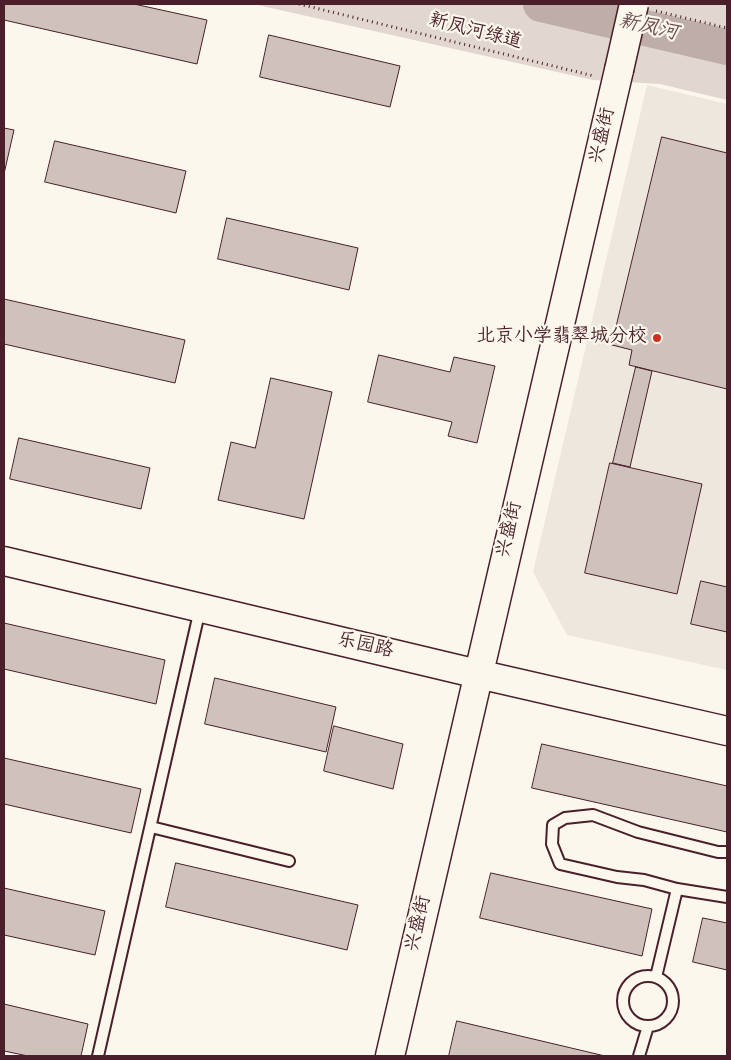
<!DOCTYPE html>
<html>
<head>
<meta charset="utf-8">
<style>
	body { margin:0 }
	#map { position:relative; width:731px; height:1060px; overflow:hidden; background:#fbf7ec; font-family:"Gochi Hand",sans-serif }
	canvas { display:block }
	.frame { position:absolute; inset:0; border:5px solid #4a1f2b; pointer-events:none }
</style>
</head>
<body>
<div id="map">
<canvas width="731" height="1060"></canvas>
<div class="frame"></div>
</div>
<script>
const c = document.querySelector('canvas').getContext('2d');
c.lineJoin = 'round';
function fillPath(path, color) {
  c.fillStyle = color;
  c.fill(path, 'evenodd');
}
function stroke(path, color, width, dash) {
  c.strokeStyle = color;
  c.lineWidth = width;
  c.lineCap = dash ? 'butt' : 'round';
  c.setLineDash(dash || []);
  c.stroke(path);
}
function drawText(font, color, halo, rows, align = 'center') {
  c.font = font + ' "Gochi Hand","LXGW WenKai TC",sans-serif';
  c.lineWidth = 4.5;
  c.setLineDash([]);
  c.textBaseline = 'middle';
  c.strokeStyle = halo;
  c.fillStyle = color;
  for (const [text, x, y, turn = 0] of rows) {
    c.save();
    c.translate(x, y);
    c.rotate((+turn || 0) * Math.PI / 180);
    c.textAlign = isNaN(turn) ? turn : align;
    if (halo) c.strokeText(text, 0, 0);
    c.fillText(text, 0, 0);
    c.restore();
  }
}
const built = new Path2D(`
	M647,85L727,104V670L567,635L533,572Z`);
const green = new Path2D(`
	M253,4H727V100L660,84L593,80Z`);
const river = new Path2D(`
	M541,4L727,47`);
const building = new Path2D(`
	M4,4H134L207,20L197,64L4,20Z
	M269,35L400,66L390,107L260,77Z
	M4,128L14,130L4,174Z
	M662,137L727,153V389L629,365L632,350L612,345Z
	M55,141L186,171L176,213L45,182Z
	M227,218L358,248L349,290L218,259Z
	M4,299L185,340L175,383L4,344Z
	M379,355L450,372L454,357L495,366L477,443L448,436L452,422L368,402Z
	M636,367L652,371L630,467L613,463Z
	M271,378L332,392L304,519L218,500L231,442L255,448Z
	M19,438L150,468L141,509L10,479Z
	M610,463L702,484L677,594L585,573Z
	M701,581L727,587V632L691,624Z
	M4,623L165,660L156,704L4,669Z
	M215,678L336,707L326,752L205,724Z
	M334,726L403,744L393,789L324,771Z
	M542,744L727,786V832L532,788Z
	M4,758L141,789L131,833L4,804Z
	M176,863L358,905L347,950L166,907Z
	M491,873L652,909L642,956L480,918Z
	M4,888L105,911L95,955L4,935Z
	M703,918L727,923V970L693,962Z
	M4,1004L88,1024L81,1056H28L4,1051Z
	M457,1021L605,1056H449Z`);
const path = new Path2D(`
	M299,4L594,76
	M656,11L727,28`);
const lane = new Path2D(`
	M151,827L289,861
	M727,852H718L638,832L593,815L565,818L553,825L552,844L560,864L617,877L644,880L677,889L727,897
	M623 1001a25 25 0 1 1 50 0a25 25 0 1 1-50 0Z
	M656,977L677,889
	M98,1056L200,609
	M639,1056L648,1026`);
const secondary = new Path2D(`
	M4,561L478,674L727,731
	M390,1056L619,70`);
const secondaryBridge = new Path2D(`
	M619,70L634,4`);
const markers = [
	[657,338,5,"#c8321e"]
];
const streetNames = [
	["新凤河绿道",475,33,14],
	["兴盛街",604,136,-77],
	["兴盛街",511,530,-77],
	["乐园路",365,647,13],
	["兴盛街",420,924,-77]
];
const poiNames = [
	["北京小学翡翠城分校",647,338]
];
const waterNames = [
	["新凤河",648,29,13]
];
fillPath(built, '#eee7de');
fillPath(green, '#e2d7d0');
stroke(river, '#bfadaa', 36);
fillPath(building, '#cfc2bc');
stroke(building, '#4a1f2b', 1);
stroke(lane, '#4a1f2b', 14);
stroke(secondary, '#4a1f2b', 31);
stroke(path, '#4a1f2b', 3, [1, 4]);
stroke(lane, '#fbf7ec', 10);
stroke(secondary, '#fbf7ec', 28);
stroke(secondaryBridge, '#4a1f2b', 31, []);
stroke(secondaryBridge, '#fbf7ec', 28);
for (const [x, y, r, color] of markers) {
  const dot = new Path2D();
  dot.arc(x, y, r, 0, 2 * Math.PI);
  c.fillStyle = color;
  c.fill(dot);
  stroke(dot, '#fbf7ec', 2);
}
drawText('19px', '#4a1f2b', '#fbf7ec', streetNames);
drawText('19px', '#4a1f2b', '#fbf7ec', poiNames, 'right');
drawText('italic 20px', '#6d4a51', '#fbf7ec', waterNames);
</script>
</body>
</html>
